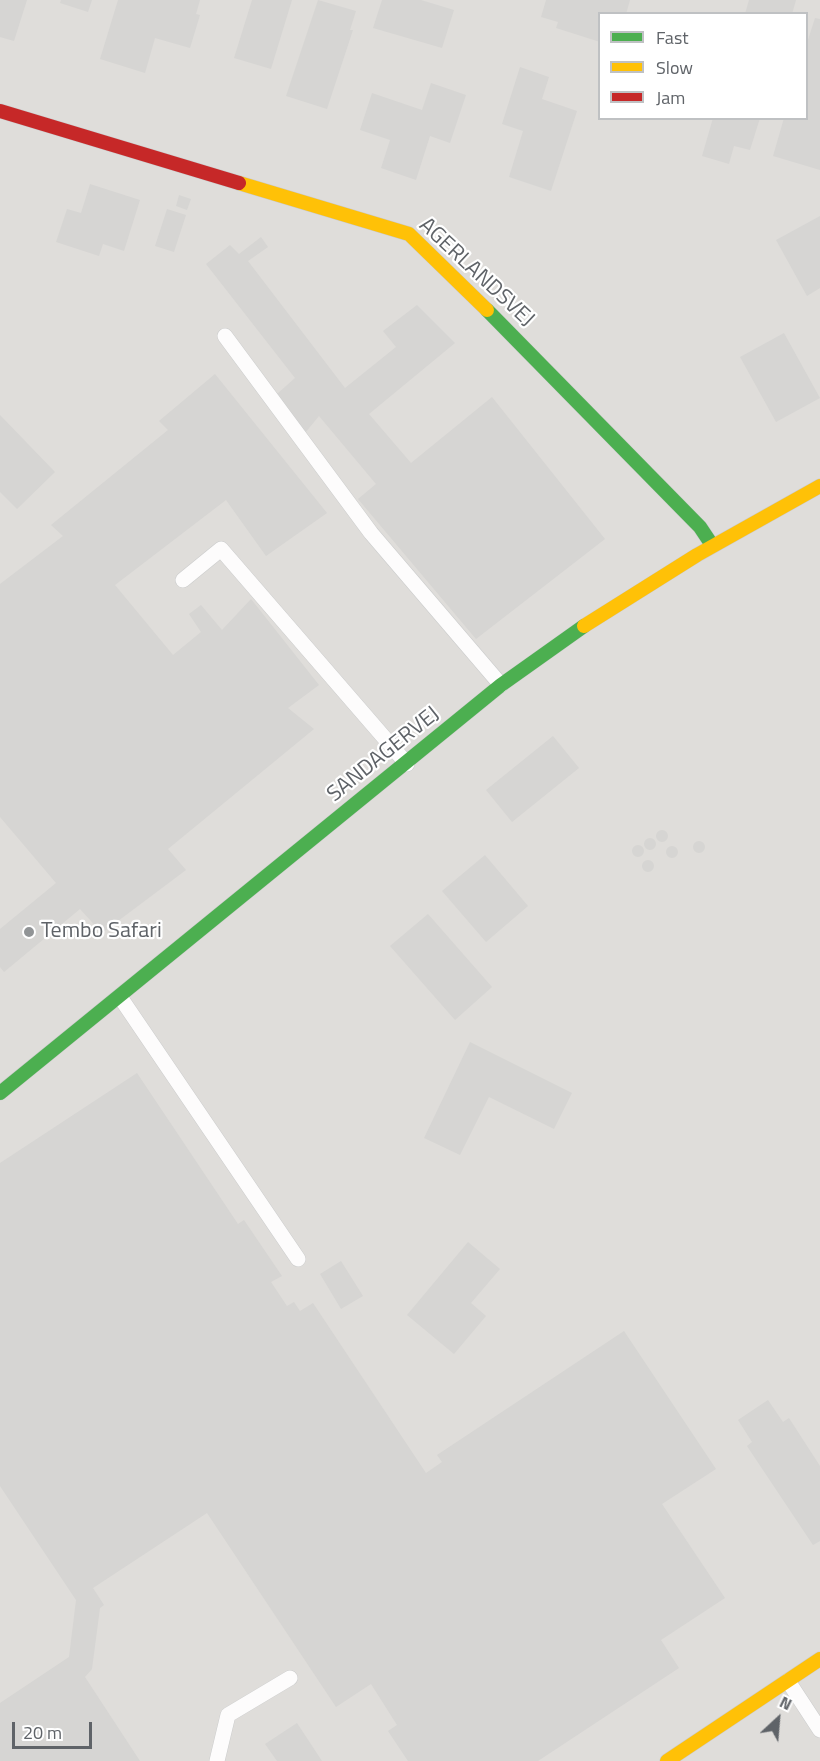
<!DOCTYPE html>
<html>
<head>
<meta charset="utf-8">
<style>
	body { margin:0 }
	#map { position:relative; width:820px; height:1761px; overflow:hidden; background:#efeeea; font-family:"Titillium Web",sans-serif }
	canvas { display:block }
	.legend { position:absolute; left:598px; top:12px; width:210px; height:108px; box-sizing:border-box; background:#fff; border:2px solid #bfc1c3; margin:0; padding:8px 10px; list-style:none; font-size:18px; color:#5f6368 }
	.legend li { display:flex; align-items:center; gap:12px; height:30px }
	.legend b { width:30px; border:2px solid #bfc1c3 }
	.north { position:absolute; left:748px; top:1689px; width:60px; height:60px; -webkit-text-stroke:4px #fff; paint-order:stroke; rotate:26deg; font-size:16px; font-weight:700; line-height:24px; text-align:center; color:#5f6368 }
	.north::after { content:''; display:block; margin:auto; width:21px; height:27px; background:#5f6368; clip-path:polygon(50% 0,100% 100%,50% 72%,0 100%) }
	.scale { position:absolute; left:12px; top:1722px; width:80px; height:27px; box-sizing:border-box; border:3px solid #5f6368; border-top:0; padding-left:8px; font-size:18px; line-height:21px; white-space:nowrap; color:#5f6368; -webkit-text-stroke:4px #fff; paint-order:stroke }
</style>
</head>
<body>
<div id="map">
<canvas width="820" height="1761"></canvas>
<ul class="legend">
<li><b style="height:8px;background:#4caf50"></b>Fast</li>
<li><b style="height:8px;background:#ffc107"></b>Slow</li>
<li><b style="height:8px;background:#c62828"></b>Jam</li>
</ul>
<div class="north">N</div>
<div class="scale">20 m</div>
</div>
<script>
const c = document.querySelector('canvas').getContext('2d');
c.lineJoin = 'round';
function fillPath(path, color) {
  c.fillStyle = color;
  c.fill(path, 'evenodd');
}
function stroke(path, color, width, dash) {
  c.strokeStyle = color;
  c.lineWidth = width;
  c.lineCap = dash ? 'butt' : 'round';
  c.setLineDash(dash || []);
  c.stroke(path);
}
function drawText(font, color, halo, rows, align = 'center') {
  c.font = font + ' "Titillium Web",sans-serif';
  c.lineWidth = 4.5;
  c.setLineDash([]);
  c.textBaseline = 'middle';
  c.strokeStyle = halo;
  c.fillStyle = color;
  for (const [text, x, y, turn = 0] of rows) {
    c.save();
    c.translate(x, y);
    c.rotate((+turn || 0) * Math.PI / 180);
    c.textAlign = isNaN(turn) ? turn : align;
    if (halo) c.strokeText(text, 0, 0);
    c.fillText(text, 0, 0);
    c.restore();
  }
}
const industrial = new Path2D(`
	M0,0H820V1761H0ZM600,14H806V118H600Z`);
const building = new Path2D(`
	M0,0H27L14,41L0,37Z
	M61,0H92L88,12L60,3Z
	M118,0H200L196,14L200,15L190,48L155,38L145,73L100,59Z
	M252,0H292L271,69L234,58Z
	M318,0L356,11L350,30H353L327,109L286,96Z
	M382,0H421L454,10L442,48L373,28Z
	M546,0H630L626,14H600V42L556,28L558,22L541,17Z
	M749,0H796L792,14H745Z
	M815,18L820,19V170L773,156L784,118H806V46Z
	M520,67L549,77L542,99L577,111L551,191L509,177L523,131L502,124Z
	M431,83L466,95L450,143L430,136L416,180L381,168L390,140L360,130L372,93L422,110Z
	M713,118H760L750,150L734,146L729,164L702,156Z
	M90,184L140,200L124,251L103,244L99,256L56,242L67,209L81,213Z
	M179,195L191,199L187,210L176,206Z
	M167,209L186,215L174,252L155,246Z
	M820,216V288L807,296L776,240Z
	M261,237L268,247L248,261L345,388L396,347L383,331L417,305L455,343L369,414L411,463L492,397L605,539L476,639L358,499L376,484L319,416L305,433L277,394L295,378L206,264L230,245L239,254Z
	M784,333L820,398L776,422L740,357Z
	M215,374L327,513L266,556L226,500L115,585L173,655L201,632L189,614L201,605L222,630L251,599L319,685L288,708L314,729L168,849L186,870L102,933L80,909L4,972L0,967V929L56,883L0,817V584L63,536L51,525L168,430L159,421Z
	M0,415L55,472L17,509L0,492Z
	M553,736L579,768L512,822L486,790Z
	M656 836a6 6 0 1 1 12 0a6 6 0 1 1-12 0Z
	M644 844a6 6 0 1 1 12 0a6 6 0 1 1-12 0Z
	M693 847a6 6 0 1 1 12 0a6 6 0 1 1-12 0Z
	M632 851a6 6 0 1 1 12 0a6 6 0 1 1-12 0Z
	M666 852a6 6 0 1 1 12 0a6 6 0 1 1-12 0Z
	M485,855L528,906L486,942L442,891Z
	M642 866a6 6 0 1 1 12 0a6 6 0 1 1-12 0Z
	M428,914L492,987L455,1020L390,946Z
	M470,1042L572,1093L554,1129L489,1097L460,1155L424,1138Z
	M137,1073L238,1224L244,1220L282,1276L271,1282L287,1306L294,1302L300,1311L313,1303L426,1473L442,1462L437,1455L624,1331L716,1469L662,1504L725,1598L661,1640L679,1668L538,1761H408L388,1731L397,1725L371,1684L336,1707L207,1513L93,1588L104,1605L100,1608L92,1669L85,1677L140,1761H0V1703L69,1657L76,1600L0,1486V1163Z
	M468,1242L500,1269L471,1303L486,1316L454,1354L407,1315Z
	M341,1261L363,1296L341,1309L320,1274Z
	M768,1400L783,1422L789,1418L820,1466V1541L813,1545L747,1446L752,1442L738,1420Z
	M297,1723L322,1761H277L265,1744Z`);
const lane = new Path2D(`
	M225,336L371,533L501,685
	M183,580L221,549L407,764
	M120,997L298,1259
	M788,1681L820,1730
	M217,1761L228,1715L290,1678`);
const fast = new Path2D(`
	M487,310L700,527L712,545
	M0,1093L501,685L584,626`);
const slow = new Path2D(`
	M239,183L409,234L487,310
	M584,626L697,555L820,486
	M667,1761L820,1659`);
const jam = new Path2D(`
	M0,111L239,183`);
const markers = [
	[29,932,6,"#919496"]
];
const streetNames = [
	["AGERLANDSVEJ",476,273,43],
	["SANDAGERVEJ",384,755,-39]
];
const poiNames = [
	["Tembo Safari",41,932]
];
fillPath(industrial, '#dfddda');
fillPath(building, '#d6d5d3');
stroke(lane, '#cbcccc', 16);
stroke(fast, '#cacacb', 15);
stroke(slow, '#cacacb', 15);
stroke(jam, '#cacacb', 15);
stroke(lane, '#fdfcfc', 15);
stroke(fast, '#4caf50', 14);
stroke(slow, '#ffc107', 14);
stroke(jam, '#c62828', 14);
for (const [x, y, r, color] of markers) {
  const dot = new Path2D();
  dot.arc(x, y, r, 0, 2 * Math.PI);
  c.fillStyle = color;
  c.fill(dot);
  stroke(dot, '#fff', 2);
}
drawText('22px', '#5f6368', '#fff', streetNames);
drawText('22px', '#5f6368', '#fff', poiNames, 'left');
</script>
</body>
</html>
